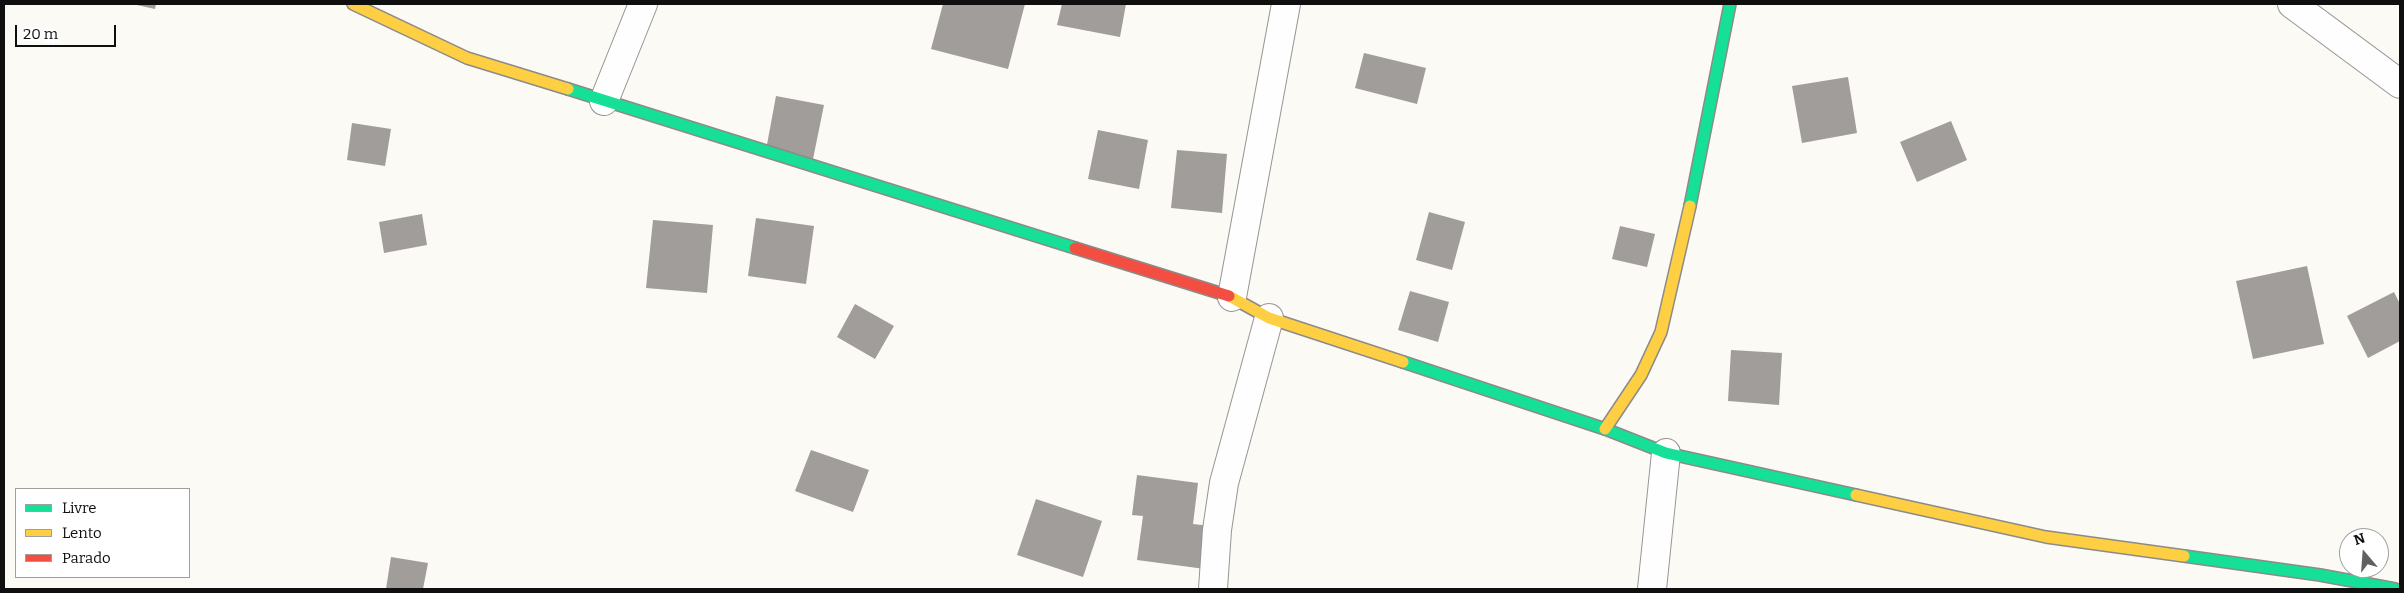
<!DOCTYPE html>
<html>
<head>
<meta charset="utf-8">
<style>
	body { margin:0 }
	#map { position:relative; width:2404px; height:593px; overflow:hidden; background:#fcfaf5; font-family:Bitter,serif }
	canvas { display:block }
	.frame { position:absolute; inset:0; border:5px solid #0f0f0f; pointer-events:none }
	.legend { position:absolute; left:15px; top:488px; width:175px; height:90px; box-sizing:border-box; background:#fff; border:1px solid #9f9f9f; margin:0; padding:6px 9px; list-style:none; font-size:15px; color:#0f0f0f }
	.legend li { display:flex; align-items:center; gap:10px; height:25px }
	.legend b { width:25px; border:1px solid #9f9f9f }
	.north { position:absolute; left:2339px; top:528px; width:50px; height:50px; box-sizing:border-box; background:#fff; border:1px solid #9f9f9f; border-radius:50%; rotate:342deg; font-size:14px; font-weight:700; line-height:20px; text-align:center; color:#0f0f0f }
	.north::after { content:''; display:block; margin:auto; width:18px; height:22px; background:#626160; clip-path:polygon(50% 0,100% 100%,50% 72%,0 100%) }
	.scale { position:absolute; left:15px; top:25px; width:101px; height:22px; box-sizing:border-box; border:2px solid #0f0f0f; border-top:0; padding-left:6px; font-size:15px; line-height:18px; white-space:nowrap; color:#0f0f0f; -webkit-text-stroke:4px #fff; paint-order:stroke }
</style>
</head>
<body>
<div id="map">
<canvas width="2404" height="593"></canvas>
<div class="frame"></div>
<ul class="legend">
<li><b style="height:6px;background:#16e098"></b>Livre</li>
<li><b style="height:6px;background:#ffcf43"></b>Lento</li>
<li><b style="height:6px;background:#f24e42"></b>Parado</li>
</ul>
<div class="north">N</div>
<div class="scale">20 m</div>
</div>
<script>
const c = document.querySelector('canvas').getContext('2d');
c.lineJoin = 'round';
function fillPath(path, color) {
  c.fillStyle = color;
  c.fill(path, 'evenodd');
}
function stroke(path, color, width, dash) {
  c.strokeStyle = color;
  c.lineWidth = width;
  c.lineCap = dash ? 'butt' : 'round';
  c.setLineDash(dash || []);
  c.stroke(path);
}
const building = new Path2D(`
	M132,4H156L155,9Z
	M943,4H1025L1008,69L931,49Z
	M1062,4H1126L1120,37L1057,25Z
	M1364,53L1426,68L1417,104L1355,88Z
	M1848,77L1857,133L1802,143L1792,86Z
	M776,96L824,105L813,159L766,150Z
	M1951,121L1967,160L1917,182L1900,142Z
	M352,123L391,129L385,166L347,160Z
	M1098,130L1148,140L1139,189L1088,179Z
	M1177,150L1227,154L1222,213L1171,208Z
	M1429,212L1465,222L1452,270L1416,260Z
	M422,214L427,245L384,253L379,222Z
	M756,218L814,226L806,284L748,276Z
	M653,220L713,225L707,293L646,288Z
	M1620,226L1655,234L1647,267L1612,259Z
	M2307,266L2324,344L2253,359L2236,281Z
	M1410,291L1449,302L1438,342L1398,330Z
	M2394,292L2400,304V341L2368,358L2347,316Z
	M855,304L894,326L875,359L837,337Z
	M1731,350L1782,353L1779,405L1728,401Z
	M811,450L869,470L853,512L795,491Z
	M1137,475L1198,483L1193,524L1211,526L1205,569L1137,560L1143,516L1132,515Z
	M1036,499L1102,521L1083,577L1017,555Z
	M391,557L428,563L423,589H386Z`);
const street = new Path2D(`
	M2292,4L2400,84
	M604,101L643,4
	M1232,297L1286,4
	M1213,589L1217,530L1224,483L1269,318
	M1652,589L1666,453`);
const fast = new Path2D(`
	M568,89L1075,248
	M1690,206L1730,4
	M1403,362L1605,429L1666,453L1856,495
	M2184,556L2320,575L2395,589`);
const slow = new Path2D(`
	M353,4L467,58L568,89
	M1229,296L1269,318L1403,362
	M1605,429L1641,375L1661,332L1690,206
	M1856,495L2046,537L2184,556`);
const jam = new Path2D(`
	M1075,248L1229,296`);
fillPath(building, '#a09d9a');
stroke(street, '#969593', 30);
stroke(fast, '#8c8b89', 14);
stroke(slow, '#8c8b89', 14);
stroke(jam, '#8c8b89', 14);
stroke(street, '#fffefe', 28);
stroke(fast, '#16e098', 11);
stroke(slow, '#ffcf43', 11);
stroke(jam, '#f24e42', 11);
</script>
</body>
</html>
